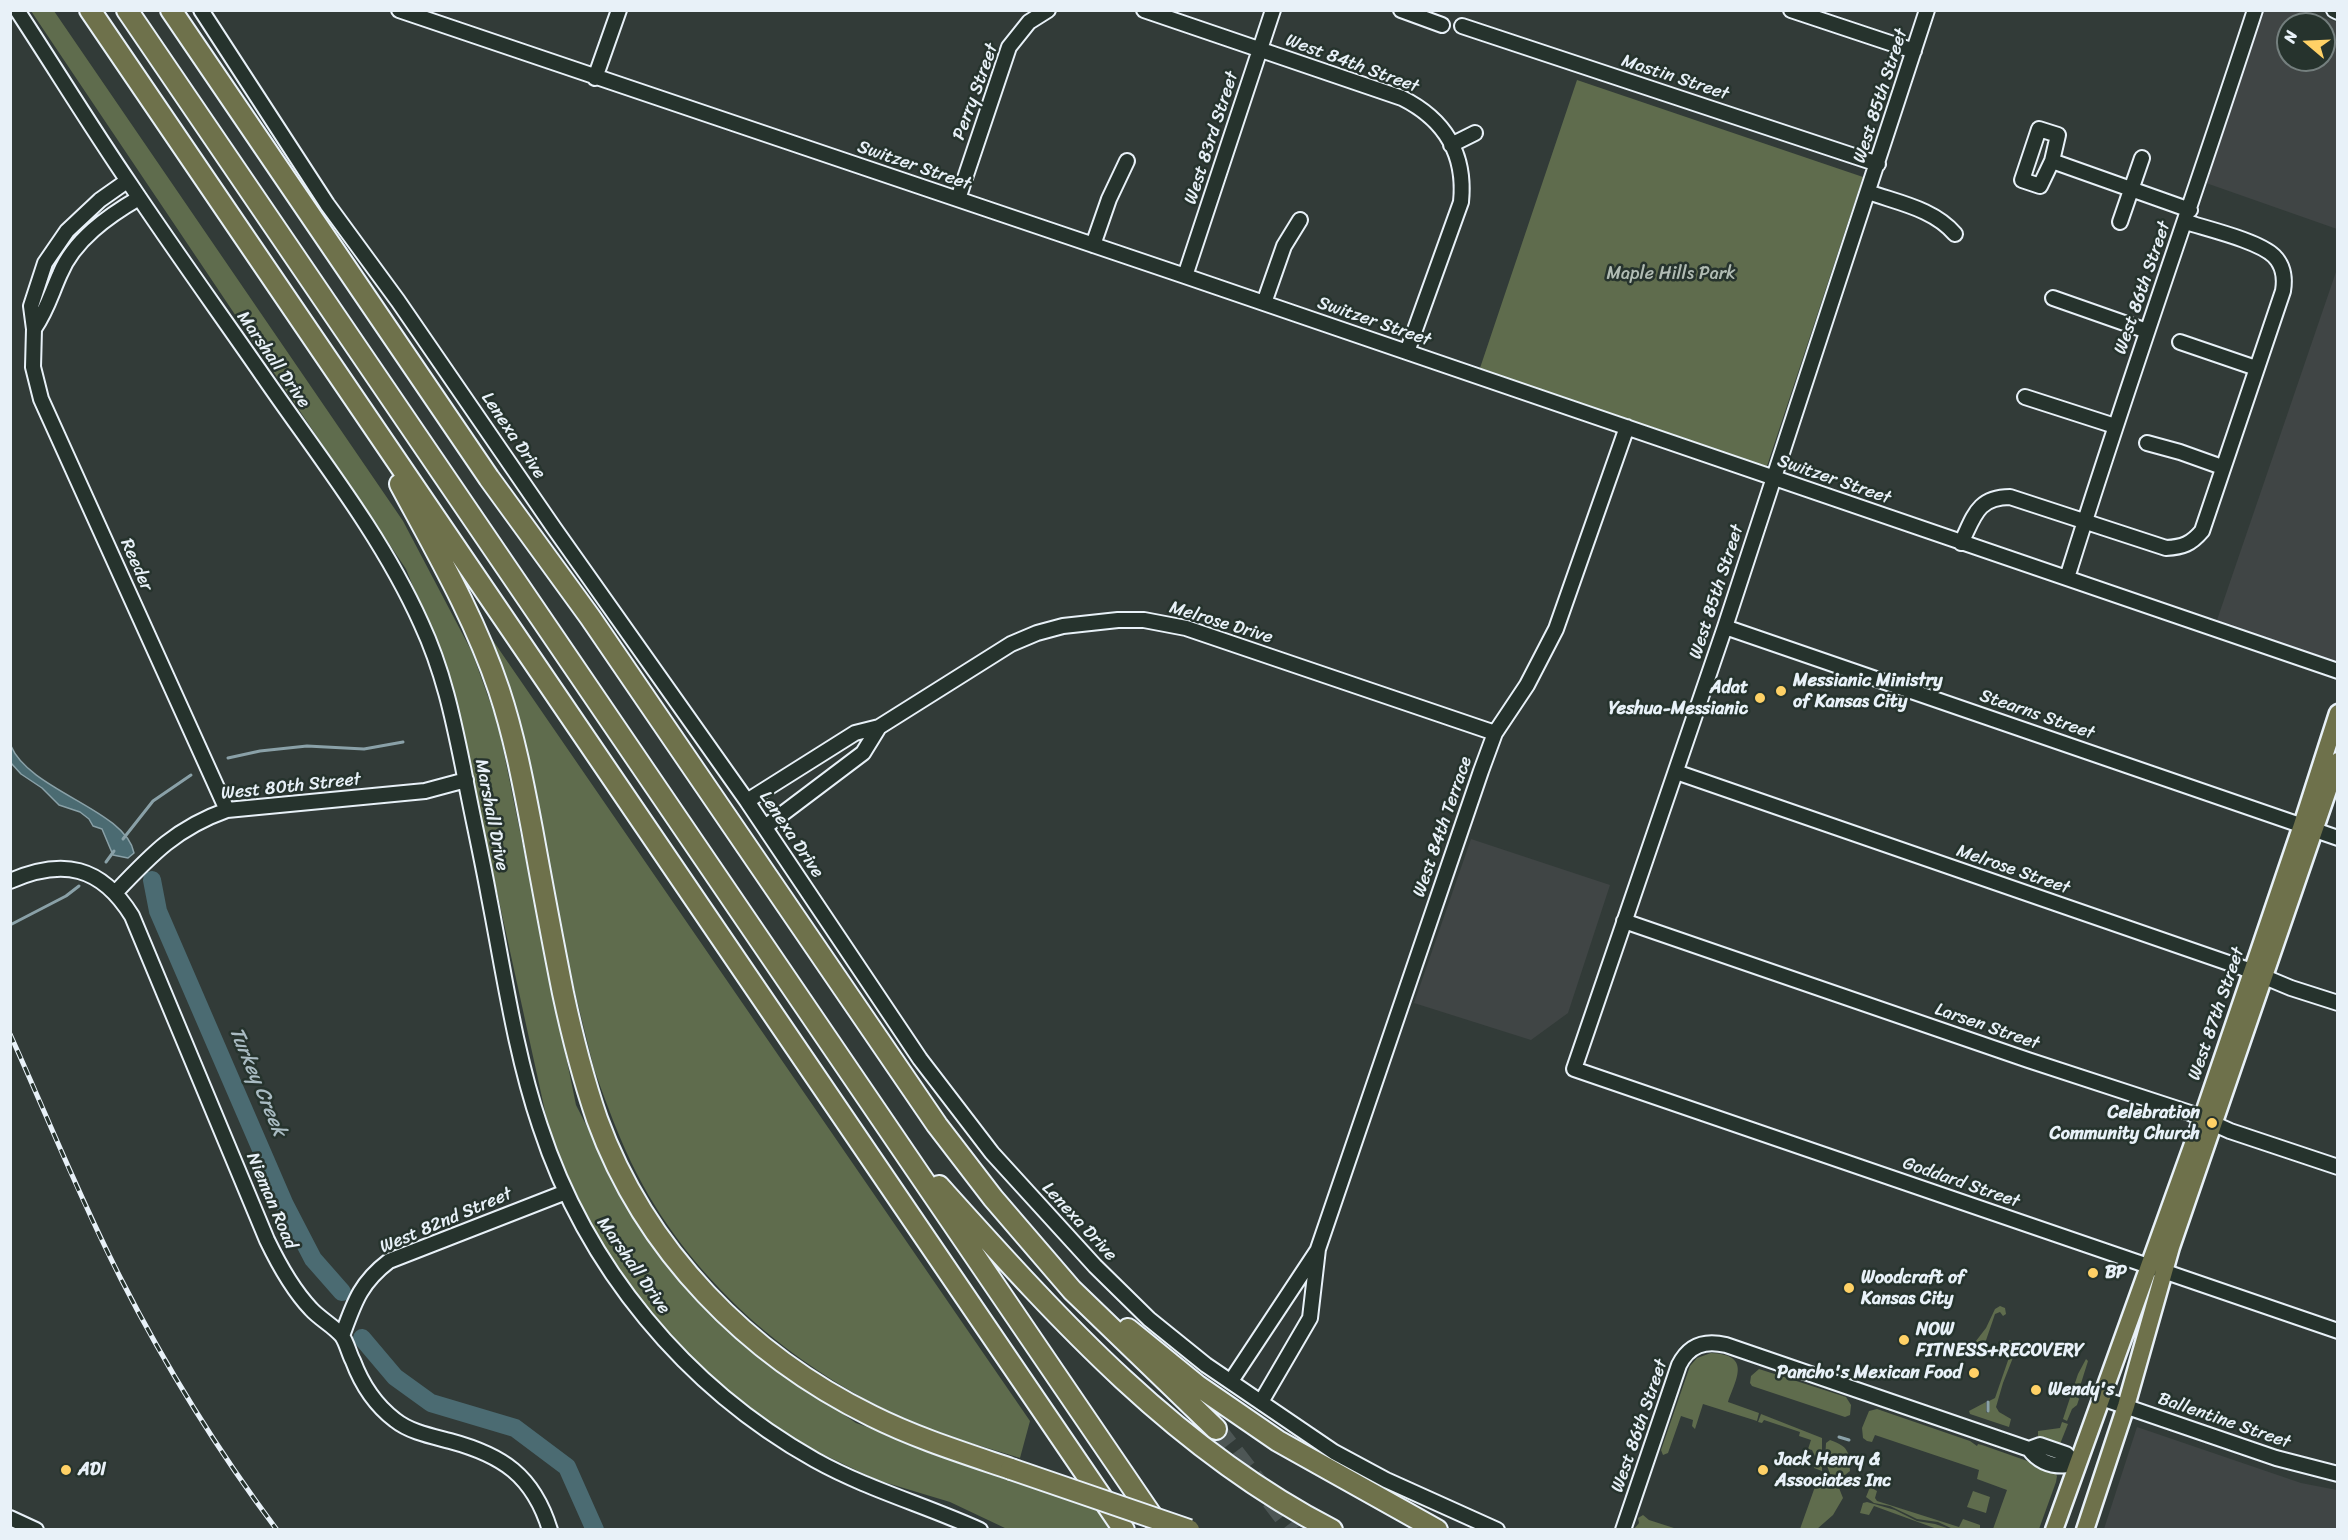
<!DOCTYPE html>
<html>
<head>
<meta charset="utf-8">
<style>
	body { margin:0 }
	#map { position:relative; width:2348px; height:1540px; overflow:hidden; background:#323b38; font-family:Sriracha,sans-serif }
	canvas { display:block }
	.frame { position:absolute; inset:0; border:12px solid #e8f1f8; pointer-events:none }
	.north { position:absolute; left:2276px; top:12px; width:60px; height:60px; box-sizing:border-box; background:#26332d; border:2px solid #747f7e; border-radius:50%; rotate:289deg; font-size:16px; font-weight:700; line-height:24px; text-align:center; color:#e8f1f8 }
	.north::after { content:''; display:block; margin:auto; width:21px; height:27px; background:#ffd166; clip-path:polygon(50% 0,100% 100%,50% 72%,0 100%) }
</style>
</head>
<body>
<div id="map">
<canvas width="2348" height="1540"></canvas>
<div class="frame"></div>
<div class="north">N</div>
</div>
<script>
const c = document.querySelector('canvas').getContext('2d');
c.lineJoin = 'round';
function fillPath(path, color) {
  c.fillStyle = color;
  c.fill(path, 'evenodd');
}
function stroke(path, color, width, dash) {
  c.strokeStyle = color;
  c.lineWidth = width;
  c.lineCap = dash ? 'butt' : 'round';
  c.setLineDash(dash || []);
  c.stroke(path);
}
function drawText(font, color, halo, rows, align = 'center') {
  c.font = font + ' Sriracha,sans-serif';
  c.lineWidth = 5;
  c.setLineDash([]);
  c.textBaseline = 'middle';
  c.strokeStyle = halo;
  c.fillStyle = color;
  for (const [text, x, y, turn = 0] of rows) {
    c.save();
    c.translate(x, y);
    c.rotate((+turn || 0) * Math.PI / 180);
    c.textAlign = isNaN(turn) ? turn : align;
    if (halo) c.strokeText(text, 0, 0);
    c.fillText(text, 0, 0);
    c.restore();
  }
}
const built = new Path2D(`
	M2263,11H2305L2337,22V229L2206,183ZM2288,24H2324V60H2288Z
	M2337,269V664L2216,623Z
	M1471,839L1610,885L1568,1013L1531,1040L1414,1003Z
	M2137,1427L2301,1483L2337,1490V1529H2104Z`);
const green = new Path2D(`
	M31,11H54L403,521L472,652L498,724L576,1105L631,1213L683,1283L755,1354L856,1423L1102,1512L1112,1529H1007L950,1502L877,1480L795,1441L704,1373L650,1313L615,1265L579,1202L550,1134L450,677L406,569Z
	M1577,80L1863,177L1766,469L1479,371Z
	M485,629L1030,1421L1020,1458C986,1447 949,1438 916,1424C801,1374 695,1287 637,1174C620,1141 607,1105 594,1069Z
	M2000,1306L2005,1308L2006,1314L2003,1316L2000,1312L1995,1314L1982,1352L1969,1350L1986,1328L1995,1309Z
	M2010,1340L2019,1348L2016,1350L2003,1383L1996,1407L1999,1412L2011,1419L2009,1427L1970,1414L1969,1411L1986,1402V1412L1988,1413L1989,1401L1995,1398L2013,1346L2011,1344L2005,1345Z
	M1711,1353C1751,1355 1737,1377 1728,1402L1759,1413L1757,1421L1703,1404L1695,1429L1692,1426L1693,1420L1681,1416L1668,1453L1663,1455L1661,1450L1690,1366L1697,1358Z
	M2086,1359L2088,1361L2077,1396L2079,1399L2077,1405L2072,1409L2067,1421L2063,1419L2078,1374Z
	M1759,1369L1846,1397L1851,1405L1850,1415L1845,1417L1752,1386L1750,1383L1751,1376Z
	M1877,1409L1970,1441L1977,1446L1978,1444L1982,1445L2053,1470L2057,1476L2056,1482L2039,1529H1993L2007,1490L1977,1479L1979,1470L1875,1435L1872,1442L1867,1441L1863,1438L1862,1428L1869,1411Z
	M1761,1414L1822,1438V1471L1814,1468L1817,1460L1812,1450L1808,1449L1811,1440L1799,1436L1800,1432L1764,1420L1762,1423L1758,1422Z
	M2062,1422L2068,1424L2060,1444L2038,1438V1431L2060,1428Z
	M1830,1440C1849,1447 1849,1451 1850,1471L1841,1478L1830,1474L1825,1460L1826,1443Z
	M1817,1481L1839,1488L1843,1498L1833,1515L1817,1529H1800Z
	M1870,1487L1877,1491L1875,1498L1877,1501L1959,1527L1963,1519L1980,1525V1529H1953L1938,1522L1917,1519L1890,1506L1874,1503L1866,1497Z
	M1973,1491L1990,1497L1986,1513L1967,1507Z
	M1867,1502L1895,1510L1917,1521L1935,1524L1950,1529H1937L1874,1506L1869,1515L1860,1513L1863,1503Z
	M1643,1515L1649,1520L1677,1529H1634L1639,1523L1638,1518Z`);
const water = new Path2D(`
	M11,746C30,791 126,810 134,853L128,858L113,855L102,829L93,826L89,819L80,812L59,805L42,788L21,774L11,763Z`);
const stream = new Path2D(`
	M228,758L260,751L307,746L364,749L403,742
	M123,839L153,801L191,775
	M106,862L114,851
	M10,925L66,896L79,886
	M1988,1411V1402
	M1839,1437L1849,1440`);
const river = new Path2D(`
	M152,880L158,911L285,1205L313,1259L342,1292
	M362,1338L395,1377L431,1403L515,1428L567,1467L595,1530`);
const highwayTunnel = new Path2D(`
	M1216,1429L1294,1530`);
const minor = new Path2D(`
	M17,10C55,68 91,127 130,184C172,247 216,308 259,370C315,452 380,532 421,623C443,670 453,718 463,767C471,810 481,853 489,897C504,973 515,1052 540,1126C586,1267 685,1387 815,1460C867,1489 925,1505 980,1530
	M201,10L327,204L398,301L554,528L747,801L920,1059L992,1153L1095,1266L1149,1319L1206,1365L1334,1452L1386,1480L1497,1530
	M399,10L1185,276L2338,671
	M1144,10L1402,98C1444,119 1466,153 1461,202L1407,352
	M1401,10L1442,25
	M1791,10L1914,51
	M1927,10L1725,627L1574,1069L2338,1331
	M2334,10L2338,12
	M1462,26L1878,164
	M595,78L619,10
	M2039,129L2058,135L2052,161L2040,186L2022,180Z
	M1451,145L1475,133
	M2052,161L2190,210
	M127,181L100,200L67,231L45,263L31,306L34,329L33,367L41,399L227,810
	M1868,192C1899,203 1934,209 1955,234
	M958,199L1009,47L1029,22L1048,10
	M2120,222L2142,158
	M1093,245L1109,199L1127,161
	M1185,276L1273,10
	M2053,298L2147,331
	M1264,303L1284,246L1300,220
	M34,329C47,310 51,294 60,274C74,240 108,216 139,198
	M2180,342L2256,368
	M2025,397L2115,426
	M2147,443L2180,452L2222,467
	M1961,543C1974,517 1977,497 2010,497L2166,548C2183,547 2191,544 2202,531L2283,291C2285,279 2284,266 2274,256C2259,241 2208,229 2186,222
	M2067,578C2126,388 2193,200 2255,10
	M1725,627L2338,838
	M1676,772L2243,968L2291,988L2338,1003
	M747,801L855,733L879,727L1011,644L1037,633L1063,626L1118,620H1144L1186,628L1495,733
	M765,827L863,753L879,727
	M10,881C63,858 101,866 132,916L267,1240C279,1265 292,1289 311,1309C320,1319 334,1326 342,1336C347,1343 349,1354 353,1361C362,1385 374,1404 395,1420C410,1432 431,1436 450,1441C502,1455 533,1475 550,1530
	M115,893C151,855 176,828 227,810L425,791L466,780
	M1624,921L2028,1060L2190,1113L2230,1131L2338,1167
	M342,1336C354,1303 360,1283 389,1261L566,1192
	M1231,1381L1317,1251
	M2101,1398L2276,1458L2338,1474
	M1261,1402L1310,1318L1318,1249L1481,771L1495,733L1527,685L1556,629L1627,427
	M2029,1449L2040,1445L2066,1454L2077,1464
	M10,1518L36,1530
	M1623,1530L1679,1365C1689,1345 1705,1340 1726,1345L2029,1449C2041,1465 2058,1468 2077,1464`);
const major = new Path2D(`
	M2054,1530L2202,1119L2302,825L2338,713
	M2085,1530L2126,1406L2171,1247L2338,761`);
const highway = new Path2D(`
	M90,10L1124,1530
	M127,10L1158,1525
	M171,10L489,478L590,617L937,1125L993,1198L1072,1290L1216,1429
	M400,484C436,551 475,618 499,690C514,735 523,782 532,829C542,884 552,938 563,993C572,1035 583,1078 597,1119C645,1251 748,1355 872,1416C916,1438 964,1453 1011,1469
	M939,1186C1056,1316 1173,1448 1332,1530
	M1128,1329L1198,1386L1278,1441L1437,1530`);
const rail = new Path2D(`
	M10,1034C47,1116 80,1199 121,1279C166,1367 218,1451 277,1530`);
const highwayBridge = new Path2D(`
	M1011,1469L1189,1530`);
const markers = [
	[1781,691,6,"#ffd166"],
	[1760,698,6,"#ffd166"],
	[2212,1123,6,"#ffd166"],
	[2093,1273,6,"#ffd166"],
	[1849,1288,6,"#ffd166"],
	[1904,1340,6,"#ffd166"],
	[1974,1373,6,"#ffd166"],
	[2036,1390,6,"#ffd166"],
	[66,1470,6,"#ffd166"],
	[1763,1470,6,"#ffd166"]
];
const streetNames = [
	["West 84th Street",1352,64,20],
	["Mastin Street",1675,78,18],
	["Perry Street",976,92,-70],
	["West 85th Street",1881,96,-72],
	["West 83rd Street",1212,138,-72],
	["Switzer Street",914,166,19],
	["West 86th Street",2143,288,-71],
	["Switzer Street",1374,322,19],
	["Marshall Drive",273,360,55],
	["Lenexa Drive",513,436,56],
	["Switzer Street",1834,480,19],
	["Reeder",136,565,66],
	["West 85th Street",1717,592,-72],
	["Melrose Drive",1221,623,17],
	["Stearns Street",2037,715,19],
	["West 80th Street",291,787,-6],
	["Marshall Drive",491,815,79],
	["West 84th Terrace",1443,827,-71],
	["Lenexa Drive",791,835,56],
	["Melrose Street",2013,870,19],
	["West 87th Street",2217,1014,-71],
	["Larsen Street",1987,1027,19],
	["Goddard Street",1961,1183,19],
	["Nieman Road",271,1201,67],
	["West 82nd Street",446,1221,-23],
	["Lenexa Drive",1079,1222,47],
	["Marshall Drive",633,1266,55],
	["Ballentine Street",2224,1421,19],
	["West 86th Street",1640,1426,-71]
];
const parkNames = [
	["Maple Hills Park",1671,274]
];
const poiNames = [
	["Messianic Ministry",1793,681],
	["of Kansas City",1793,702],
	["Adat",1748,688,"right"],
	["Yeshua-Messianic",1748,709,"right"],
	["Celebration",2200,1113,"right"],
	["Community Church",2200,1134,"right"],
	["BP",2105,1273],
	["Woodcraft of",1861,1278],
	["Kansas City",1861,1299],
	["NOW",1916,1330],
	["FITNESS+RECOVERY",1916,1351],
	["Pancho's Mexican Food",1962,1373,"right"],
	["Wendy's",2048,1390],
	["Jack Henry &",1775,1460],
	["Associates Inc",1775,1481],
	["ADI",78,1470]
];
const waterNames = [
	["Turkey Creek",257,1082,67]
];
fillPath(built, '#404545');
fillPath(green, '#5f6c4d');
fillPath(water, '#4b6b72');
stroke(water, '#8aa1a8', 1.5);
stroke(stream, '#8aa1a8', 3);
stroke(river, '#4b6b72', 18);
stroke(highwayTunnel, '#4d5655', 20, [20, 10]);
stroke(minor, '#e8f1f8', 18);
stroke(major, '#e8f1f8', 21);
stroke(highway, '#e8f1f8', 24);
stroke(minor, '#26332d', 14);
stroke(major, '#6e714b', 16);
stroke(highway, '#6e714b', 20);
stroke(rail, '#e8f1f8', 5);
stroke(rail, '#26332d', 3, [9]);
stroke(highwayBridge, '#e8f1f8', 24, []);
stroke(highwayBridge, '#6e714b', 20);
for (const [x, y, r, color] of markers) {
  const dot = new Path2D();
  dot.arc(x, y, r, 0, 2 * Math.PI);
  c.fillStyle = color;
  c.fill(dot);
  stroke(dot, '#26332d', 2);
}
drawText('18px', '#e8f1f8', '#26332d', streetNames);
drawText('18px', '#b1bcb4', '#26332d', parkNames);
drawText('bold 18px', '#e8f1f8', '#26332d', poiNames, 'left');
drawText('italic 20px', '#a9bbc2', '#26332d', waterNames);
</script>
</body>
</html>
